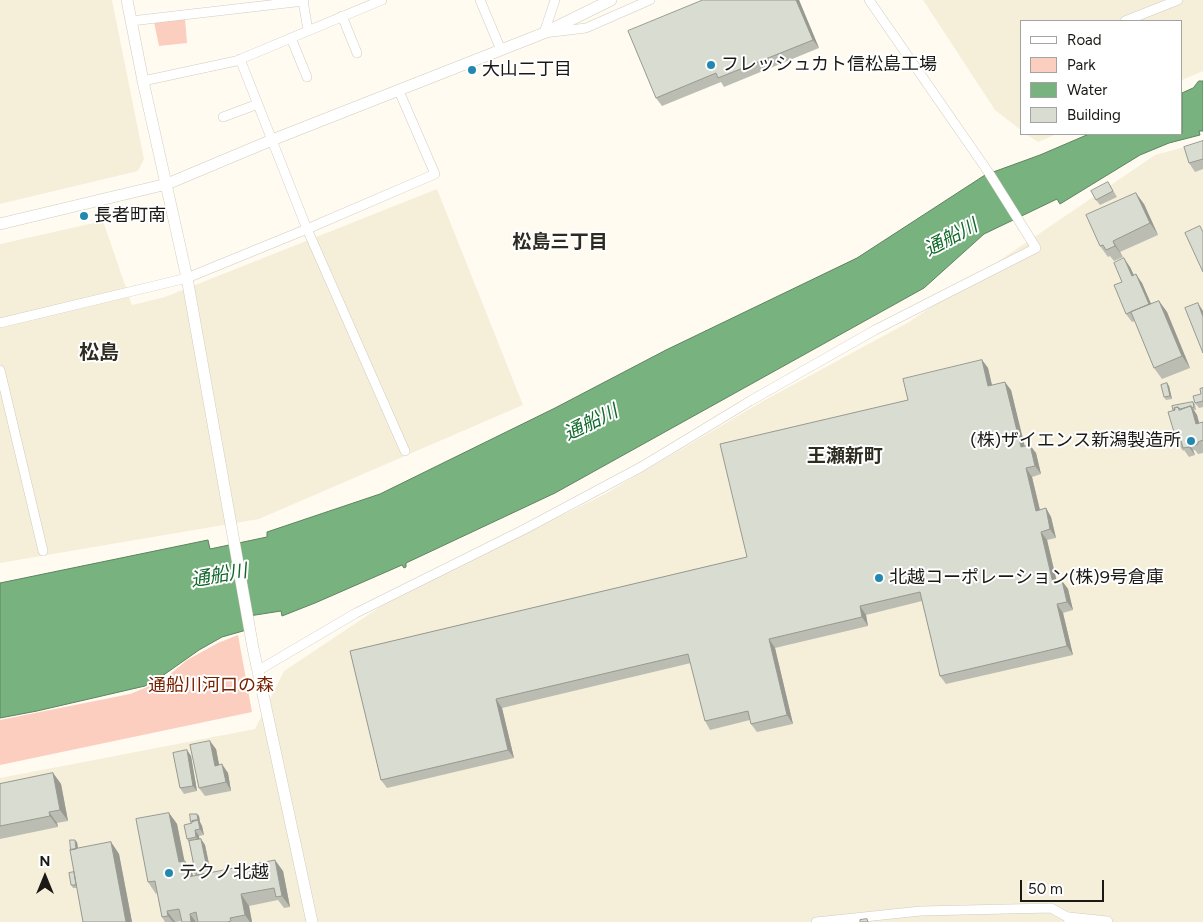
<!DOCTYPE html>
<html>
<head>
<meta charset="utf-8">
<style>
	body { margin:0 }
	#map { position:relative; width:1203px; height:922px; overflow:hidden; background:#fffbf1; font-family:Figtree,sans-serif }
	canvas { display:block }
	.legend { position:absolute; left:1020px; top:20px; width:162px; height:115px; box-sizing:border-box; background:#fff; border:1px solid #a3a3a1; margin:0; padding:6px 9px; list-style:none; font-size:15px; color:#1a1915 }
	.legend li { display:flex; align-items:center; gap:10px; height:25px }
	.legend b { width:25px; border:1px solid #a3a3a1 }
	.north { position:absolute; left:20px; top:852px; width:50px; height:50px; -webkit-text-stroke:4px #fff; paint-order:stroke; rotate:0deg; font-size:14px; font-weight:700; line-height:20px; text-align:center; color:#1a1915 }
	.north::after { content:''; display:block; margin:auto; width:18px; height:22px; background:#1a1915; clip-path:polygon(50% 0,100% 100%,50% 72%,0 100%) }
	.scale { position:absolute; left:1020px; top:880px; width:84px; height:22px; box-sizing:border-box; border:2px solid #1a1915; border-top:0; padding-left:6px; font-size:15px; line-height:18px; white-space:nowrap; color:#1a1915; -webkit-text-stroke:4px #fff; paint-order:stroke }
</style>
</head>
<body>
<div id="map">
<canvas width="1203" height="922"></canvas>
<ul class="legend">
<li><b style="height:6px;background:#fff"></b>Road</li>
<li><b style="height:14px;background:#fbcec0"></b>Park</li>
<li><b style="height:14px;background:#78b27f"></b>Water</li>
<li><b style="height:14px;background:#d9dcd0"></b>Building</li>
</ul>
<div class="north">N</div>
<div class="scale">50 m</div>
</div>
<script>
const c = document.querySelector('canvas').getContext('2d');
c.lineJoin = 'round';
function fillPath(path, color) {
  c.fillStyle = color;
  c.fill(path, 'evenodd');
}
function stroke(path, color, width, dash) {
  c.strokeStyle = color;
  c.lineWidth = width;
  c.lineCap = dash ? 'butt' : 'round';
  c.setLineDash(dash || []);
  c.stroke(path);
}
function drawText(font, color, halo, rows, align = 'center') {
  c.font = font + ' Figtree,"Noto Sans JP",sans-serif';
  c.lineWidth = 4;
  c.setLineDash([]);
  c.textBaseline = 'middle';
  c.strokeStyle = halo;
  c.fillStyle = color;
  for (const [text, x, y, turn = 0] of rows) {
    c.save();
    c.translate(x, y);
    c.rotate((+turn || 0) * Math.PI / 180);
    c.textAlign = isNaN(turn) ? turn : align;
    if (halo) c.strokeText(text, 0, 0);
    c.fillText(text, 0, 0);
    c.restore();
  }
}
const built = new Path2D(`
	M0,0H112L144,159L138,171L0,204Z
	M923,0H1203V71L1182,80V21H1022V131L995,110Z
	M1026,134H1057L1038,142Z
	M1203,142V922H0V778L255,729L284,671L389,601L605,494L763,401L909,322L1155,155Z
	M437,189L523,405L259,519L0,563V244L103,221L132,305L165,297Z`);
const green = new Path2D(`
	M185,19L187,43L159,46L154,22Z
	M238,635L252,712L0,765V720L130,694L162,681L187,660L218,643Z`);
const water = new Path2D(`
	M1199,81H1203V131H1199L1200,135L1169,143L1140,155L1060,204L1057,199L984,234L924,288L555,493L406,563V567L404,568L402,565L315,603L282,616L281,611L249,616L250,629L222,637L199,650L165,674L145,686L37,711L0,718V583L208,540L210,549L267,537V532L380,494L555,408L666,350L857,258L985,175L1040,155L1089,134H1182V93L1193,88Z`);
const minor = new Path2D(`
	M303,0L308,31
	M480,0L501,50
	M555,0L544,33L586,28L650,0
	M342,16L357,53
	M131,21L304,1
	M1125,21L1178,0
	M291,38L307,77
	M240,59L307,229L405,451
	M143,81L236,61L382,0
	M223,117L258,104
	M0,323L187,278L307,229L435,174L399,91
	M0,370L43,551
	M259,670L356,613L523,530L641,467L750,401L875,330L1036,248L989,173L869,0
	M816,922L921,911L1051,908L1069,918V922`);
const tertiary = new Path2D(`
	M127,0L143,81L187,278L253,648L312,922
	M0,224L167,184L272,140L544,33L611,0
	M1069,918L1107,922`);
const wall = new Path2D(`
	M703,0H799L819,48L724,87L721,82L662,106L656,98Z
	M1203,141V169L1195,172L1189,163Z
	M1108,182L1117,197L1100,205L1096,200Z
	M1144,204L1158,235L1120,252L1123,257L1114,261L1110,256L1108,257L1100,246Z
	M1130,267L1134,275L1142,283L1151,304L1159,301L1167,312L1190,368L1162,379L1154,368L1135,321L1132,322L1126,314L1122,282Z
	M982,360L988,368L992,385L1011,390L1024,446L1036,453L1041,474L1032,477L1040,510L1046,508L1051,517L1056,538L1047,540L1057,582L1062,581L1068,589L1073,610L1063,613L1073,655L946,684L940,676L922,601L866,615L868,626L775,648L793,724L757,732L751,724L750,720L710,730L705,721L691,663L502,708L514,758L387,788L381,780L350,651L747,557L908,400Z
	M1167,383L1169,386L1172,399L1166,400L1164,397Z
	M1203,388V407L1199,408L1195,403L1201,394Z
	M1193,402L1195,404L1196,410H1194L1197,415L1199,423L1203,422V453L1198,454L1195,450H1193L1195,455L1189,457L1184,450L1183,451L1177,442L1173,410Z
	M216,749L219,765L228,773L231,791L205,796L199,788Z
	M187,750L191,756L197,791L184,794L180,788Z
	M53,773L61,784L68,821L57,823L58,827L0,839V784Z
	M169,813L177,824L184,861L192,872L193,876L195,875L193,872L194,866L189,843L187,839L192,823L191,822L197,814L199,816L200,822L202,826L204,835L199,836V839H201L205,845L211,872L283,871L290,907L284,908L278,900L249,906L252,922H182V921L176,922H165L162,917L157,893L156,894L148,882Z
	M77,842L78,849L111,842L119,854L132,922H83L77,888H73L71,885L74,872L71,850Z`);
const shadedWall = new Path2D(`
	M796,0H799L819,48L813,40Z
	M1136,193L1144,204L1158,235L1150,223Z
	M1113,241L1120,252L1123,257L1115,246Z
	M1124,258L1130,267L1138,285L1132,276Z
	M1136,274L1142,283L1155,313L1149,304Z
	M1159,301L1167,312L1190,368L1182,356Z
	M1198,303L1203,311V317Z
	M982,360L988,368L994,394L988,386Z
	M1005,382L1011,390L1027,455L1021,447Z
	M1167,383L1169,386L1172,399L1170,396Z
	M1191,406L1197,415L1202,433L1196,424Z
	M1187,442L1193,450L1195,455L1189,447Z
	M1030,445L1036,453L1041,474L1035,466Z
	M1026,468L1032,477L1042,519L1036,511Z
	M1046,508L1051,517L1056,538L1050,529Z
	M1041,532L1047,540L1059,591L1053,583Z
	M1062,581L1068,589L1073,610L1067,602Z
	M1057,604L1063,613L1073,655L1067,646Z
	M860,606L866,615L868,626L862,617Z
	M769,639L775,648L793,724L787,715Z
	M496,699L502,708L514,758L508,750Z
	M210,741L216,749L221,774L215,766Z
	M187,750L191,756L197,791L193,786Z
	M222,764L228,773L231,791L226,782Z
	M53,773L61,784L68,821L60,810Z
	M49,812L57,823L58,827L50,816Z
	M169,813L177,824L187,873L179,862Z
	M197,814L199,816L200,822L202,826L204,835L200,829Z
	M195,830L199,836L200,843L196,837Z
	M201,839L205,845L212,879L208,873Z
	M75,840L77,842L79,854L77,852Z
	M111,842L119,854L132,922H126Z
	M275,860L283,871L290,907L282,896Z
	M185,861L192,872L196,888L188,877Z
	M241,894L249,906L252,922H250L245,915Z
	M167,911L175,922H173L168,916Z
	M190,914L196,922H191Z`);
const building = new Path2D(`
	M703,0H796L813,40L718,78L716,73L656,98L628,31Z
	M1203,141V159L1189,163L1184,147Z
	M1108,182L1113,191L1096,200L1091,191Z
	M1136,193L1150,223L1113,241L1115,246L1106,250L1103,245L1100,246L1086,215Z
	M1200,226L1203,232V272L1185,233Z
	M1124,258L1132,276L1136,274L1149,304L1126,314L1114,285L1122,282L1114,263Z
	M1159,301L1182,356L1154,368L1131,312Z
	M1198,303L1203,317V353L1185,308Z
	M982,360L988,386L1005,382L1021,447L1030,445L1035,466L1026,468L1036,511L1046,508L1050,529L1041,532L1053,583L1062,581L1067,602L1057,604L1067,646L940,676L920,592L860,606L862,617L769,639L787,715L751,724L748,711L705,721L688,654L496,699L508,750L381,780L350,651L747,557L720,444L908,400L903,379Z
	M1167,383L1170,396L1164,397L1161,385Z
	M1203,388V401L1195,403L1193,396L1201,394L1200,389Z
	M1193,402L1194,407L1191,408V406L1180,409L1178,407L1174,408L1175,410H1173L1172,406Z
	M1191,406L1196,424L1203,422V440L1198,442V444L1192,446L1191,441L1187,442L1189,447L1183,448L1181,441L1177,442L1168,412L1175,410L1174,408L1178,407L1179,410Z
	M210,741L215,766L222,764L226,782L199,788L190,745Z
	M187,750L193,786L180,788L173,753Z
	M53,773L60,810L49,812L50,816L0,826V784Z
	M169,813L179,862L185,861L188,877L275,860L282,896L276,897L274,888L241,894L245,915L230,918L231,921L227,922H198L196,912L190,914L191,922H182L179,909L167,911L168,916L162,917L155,881L148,882L136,819Z
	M190,814H197L198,820L191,822Z
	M198,820L200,829L195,830L196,837L187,839L184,825L192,823V821Z
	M201,839L208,873L197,875L196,872H193L192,866H194L189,841Z
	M70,840H75L76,849L71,850Z
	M111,842L126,922H83L70,850Z
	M74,872L76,885H71L69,873Z
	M867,919L868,922H860V920Z`);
const markers = [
	[711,65,5,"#2189b1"],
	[472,70,5,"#2189b1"],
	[84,216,5,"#2189b1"],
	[1191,441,5,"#2189b1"],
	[879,578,5,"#2189b1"],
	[169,873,5,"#2189b1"]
];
const poiNames = [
	["フレッシュカト信松島工場",721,65],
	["大山二丁目",482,70],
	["長者町南",94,216],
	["(株)ザイエンス新潟製造所",1181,441,"right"],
	["北越コーポレーション(株)9号倉庫",889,578],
	["テクノ北越",179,873]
];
const parkNames = [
	["通船川河口の森",211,686]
];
const waterNames = [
	["通船川",951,238,-28],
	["通船川",591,423,-26],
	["通船川",219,576,-10]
];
const neighbourhoodNames = [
	["松島三丁目",560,242],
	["王瀬新町",845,456]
];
const quarterNames = [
	["松島",99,353]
];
fillPath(built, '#f5efda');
fillPath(green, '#fbcec0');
fillPath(water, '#78b27f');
stroke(water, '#5c845f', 1);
stroke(minor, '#d0ccbf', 10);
stroke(tertiary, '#d0ccbf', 12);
stroke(minor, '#fff', 9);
stroke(tertiary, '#fff', 11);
fillPath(wall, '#bbbdb3');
fillPath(shadedWall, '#989a92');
fillPath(building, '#d9dcd0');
stroke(building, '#989a92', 1);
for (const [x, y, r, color] of markers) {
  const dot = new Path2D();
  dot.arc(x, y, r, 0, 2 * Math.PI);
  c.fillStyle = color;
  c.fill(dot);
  stroke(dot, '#fff', 2);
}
drawText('18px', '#1a1915', '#fff', poiNames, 'left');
drawText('18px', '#782101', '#fff', parkNames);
drawText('italic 19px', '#11692a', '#fff', waterNames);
drawText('bold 19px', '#2e2b21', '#fff', neighbourhoodNames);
drawText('bold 20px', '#2e2b21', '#fff', quarterNames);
</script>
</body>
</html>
